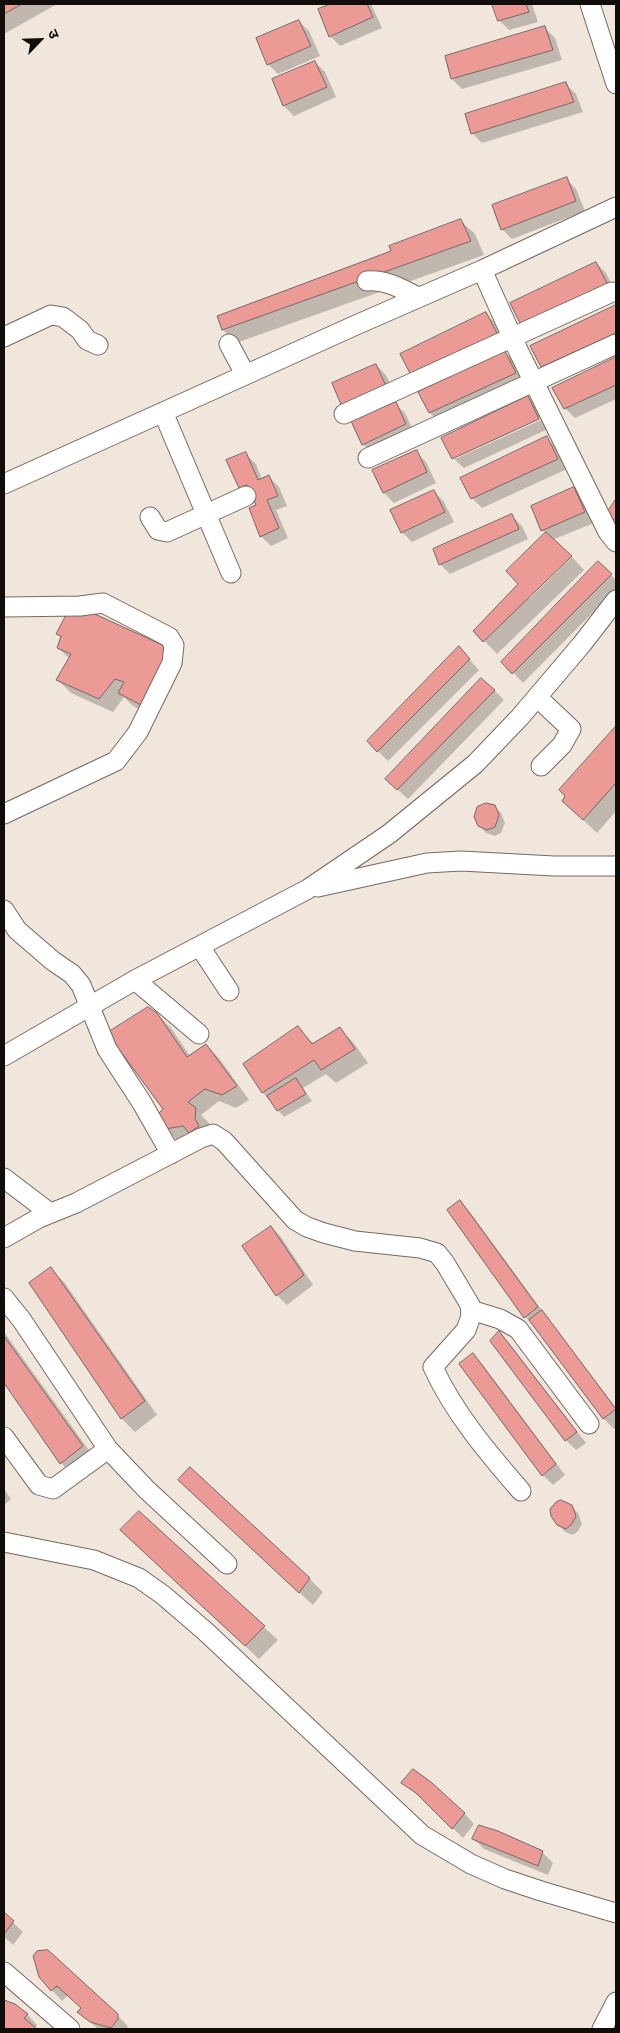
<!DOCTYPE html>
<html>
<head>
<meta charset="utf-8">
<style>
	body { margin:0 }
	#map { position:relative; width:620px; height:2033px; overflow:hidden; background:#f1e6db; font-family:"PT Sans Narrow","Noto Sans Devanagari",sans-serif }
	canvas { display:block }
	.frame { position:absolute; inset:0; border:5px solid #110d0a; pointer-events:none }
	.north { position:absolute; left:15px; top:15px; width:50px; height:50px; -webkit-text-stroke:4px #f1e6db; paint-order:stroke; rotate:66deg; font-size:14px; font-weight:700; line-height:20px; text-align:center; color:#110d0a }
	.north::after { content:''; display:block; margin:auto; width:18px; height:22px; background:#110d0a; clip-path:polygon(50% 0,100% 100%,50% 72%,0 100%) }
</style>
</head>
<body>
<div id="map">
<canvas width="620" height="2033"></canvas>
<div class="frame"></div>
<div class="north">उ</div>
</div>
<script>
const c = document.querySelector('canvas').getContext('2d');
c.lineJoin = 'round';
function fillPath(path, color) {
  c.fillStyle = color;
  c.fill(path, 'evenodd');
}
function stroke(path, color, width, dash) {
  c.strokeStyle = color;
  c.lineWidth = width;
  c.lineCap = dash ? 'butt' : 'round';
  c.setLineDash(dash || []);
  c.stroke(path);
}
const shadow = new Path2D(`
	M4,4H57L4,34Z
	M334,4H371L382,28L340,46L330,36L320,10Z
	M493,4H532L538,22L509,30L499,20Z
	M298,21L309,31L320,56L278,74L268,64Z
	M545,28L555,38L562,60L462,89L452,79L446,57Z
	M315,62L325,72L336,97L294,116L284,106Z
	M566,84L576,94L583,112L482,143L472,133Z
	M566,179L576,189L585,211L512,239L502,229Z
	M461,221L475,234L484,255L236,343L223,330L218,316L393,252Z
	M596,263L606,273L616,294L532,334Z
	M486,314L496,324L507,346L422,385Z
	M504,352L515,362L525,384L440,423L430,413L420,393Z
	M616,358V399L575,418L565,408L554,388Z
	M376,365L386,375L396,396L354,416Z
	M528,398L538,408L542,416L455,456V459L543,419L548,429L464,468L453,458L443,438Z
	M395,403L405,413L415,434L373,454L363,444Z
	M546,437L556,448L567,469L482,508L472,498Z
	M416,452L426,462L436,483L394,503L384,493L374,471Z
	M245,454L256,464L262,480L269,477L279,487L287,506L276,510L288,538L271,546L261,536L257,506L253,496L250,497L240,487Z
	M574,488L584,498L594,523L552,540L529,596L530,598L572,557L584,570L497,654L475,631L520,584L546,534L542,530Z
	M434,491L444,502L454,522L412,542L402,532Z
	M512,516L522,526L528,539L450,574L440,564Z
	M598,563L616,580V589L523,683L503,662Z
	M58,634L170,650L183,664L155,717L133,706L124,697L113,712L71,693L58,680L70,659L58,648L62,638Z
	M459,648L479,670L388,761L378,751Z
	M494,690L504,700L408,799L397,789Z
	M616,728V811L597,833L563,801L567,796L561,790Z
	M494,806L501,813L505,823L501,833L495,836L486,833L479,825Z
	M157,1014L171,1028L190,1056L206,1045L219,1058L249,1100L236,1108L219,1101L201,1115L209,1123L208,1133L179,1142L166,1129Z
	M298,1028L314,1044L340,1029L353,1042L368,1063L336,1083L326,1074L303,1088L312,1101L284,1117L263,1093L245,1065Z
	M460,1202L470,1212L546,1316L616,1408V1427L614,1429L604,1419L536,1326L525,1317Z
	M271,1227L281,1237L313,1285L287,1305L277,1295Z
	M50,1269L64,1282L157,1415L135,1432L122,1419L30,1283Z
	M4,1332L96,1460L74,1476L61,1463L4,1381Z
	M499,1333L509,1343L586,1443L576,1450L566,1440Z
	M473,1355L483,1365L565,1475L553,1485L543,1475L460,1365Z
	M4,1489L11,1499L4,1505Z
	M193,1494L310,1579L323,1592L313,1605Z
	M571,1506L578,1513L582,1524L578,1531L573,1535L565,1532L558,1524Z
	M139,1513L278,1640L259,1659L135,1543Z
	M403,1783L464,1813L474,1824L463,1838L427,1803Z
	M497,1832L543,1853L553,1863L548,1875L484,1849L474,1839Z
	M4,1914L23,1932L13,1945L4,1937Z
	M40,1977L117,2015L127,2025L128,2029H98L79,2012L82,2008L68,1995L62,2001Z
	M4,2001L15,2005L27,2014L37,2025L35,2029H7L4,2026Z`);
const building = new Path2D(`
	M4,4H22L4,14Z
	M331,4H367L373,17L329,37L318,9Z
	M492,4H526L529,12L498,21Z
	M299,20L311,46L267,65L256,38Z
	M545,26L553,50L451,79L445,56Z
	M315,61L327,87L283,106L272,79Z
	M566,82L574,102L471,134L465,114Z
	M567,177L576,201L501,230L492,205Z
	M461,219L471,241L222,330L217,316L391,251L389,246Z
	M596,262L608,285L521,325L510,303Z
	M616,305V333L541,367L530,346Z
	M486,312L498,335L411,375L400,354Z
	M505,351L516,373L429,413L418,392Z
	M616,357V385L564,409L552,388Z
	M376,364L386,386L342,407L332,383Z
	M528,396L539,419L452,459L441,438Z
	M396,402L406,424L362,445L351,421Z
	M547,436L558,459L471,499L460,478Z
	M417,450L427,472L383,493L372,470Z
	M246,452L258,480L269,475L278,496L267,500L279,528L260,537L249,508L256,505L247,485L239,488L226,460Z
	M574,487L585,512L541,531L531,506Z
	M434,490L445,512L401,533L390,510Z
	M616,499V521L606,514Z
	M512,514L519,529L439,565L433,549Z
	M546,532L572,556L483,642L473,631L518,584L506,571Z
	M598,561L612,574L512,674L501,662Z
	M84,609L171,649L141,705L118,693L124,682L115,679L99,699L56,680L71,654L57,648L61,636L56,634L67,613L78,616Z
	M459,646L470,659L377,752L367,741Z
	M481,678L495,690L397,790L385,779Z
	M616,726V783L583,820L562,801L565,796L559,790Z
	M486,803L495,805L499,815L495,827L487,830L478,826L474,817L477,807Z
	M148,1007L157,1013L187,1057L206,1044L237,1086L222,1095L205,1089L188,1102L196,1108L195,1119L199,1126L189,1133L183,1126L165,1129L155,1117L163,1109L107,1033Z
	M298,1026L312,1044L340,1027L355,1049L321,1070L314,1060L262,1093L243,1064Z
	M296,1078L306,1094L277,1111L267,1096Z
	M460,1200L538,1307L524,1318L447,1210Z
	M271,1226L304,1275L276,1296L242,1246Z
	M51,1267L145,1401L121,1419L29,1283Z
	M542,1310L616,1409L603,1419L529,1320Z
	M499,1331L577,1432L565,1441L490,1341Z
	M4,1336L83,1446L60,1464L4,1383Z
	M473,1353L556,1464L542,1476L459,1364Z
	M190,1467L310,1578L299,1593L178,1480Z
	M561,1500L572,1505L576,1516L572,1524L566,1529L557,1525L551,1516L550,1509L556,1502Z
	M139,1511L265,1626L245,1646L120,1530Z
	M413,1769L431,1782L465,1813L452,1829L416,1793L401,1783Z
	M479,1825L498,1831L543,1851L538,1866L472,1839Z
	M4,1912L14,1921L4,1934Z
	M48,1950L118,2014V2019L111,2028L90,2022L77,2012L81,2008L57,1986L51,1991L39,1977L33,1956L37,1951Z
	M4,2000L15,2004L28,2014L24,2018L37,2029H6L4,2027Z`);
const minor = new Path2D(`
	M590,4L616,84
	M482,270L518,350L608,532L616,542
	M367,281C385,279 402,289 418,297
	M4,337L51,315L63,317L80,330L87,340L98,345
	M229,344L245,374
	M163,412L231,573
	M344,414L612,292
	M368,458L616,344
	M4,484L356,325L482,270L616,207
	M150,517L158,530L167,532L246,496
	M4,607L80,606L103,603L169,637L174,645L172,663L138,732L116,761L4,814
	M537,697L571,729L562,745L541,766
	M318,887L427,863L461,861L554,866H616
	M4,910L17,930L53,961L72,974L81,985L107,1049L142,1103L171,1154
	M200,947L229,991
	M135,980L199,1034
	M4,1056L135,980L308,889L389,834L475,764L520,717L582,644L616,600
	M4,1178L50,1213
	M4,1238L39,1218L76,1203L201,1138L213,1134L224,1141L295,1220L307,1227L324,1233L355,1241L420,1248L437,1253L445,1263L470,1305L471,1316L466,1330L433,1367C454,1413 488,1453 521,1491
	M4,1298L21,1319L108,1449
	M471,1310L500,1319L518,1329L589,1424
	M4,1437L39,1485L53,1489L108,1449L147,1490L227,1564
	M4,1542L94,1560L139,1578L163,1595L205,1631L422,1835L471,1864L505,1879L541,1891L616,1913
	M4,1972L70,2029
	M602,2029L616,2002`);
fillPath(shadow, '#0003');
fillPath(building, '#eb9a95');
stroke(building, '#756765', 1);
stroke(minor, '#746a61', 21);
stroke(minor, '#fff', 19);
</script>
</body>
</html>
